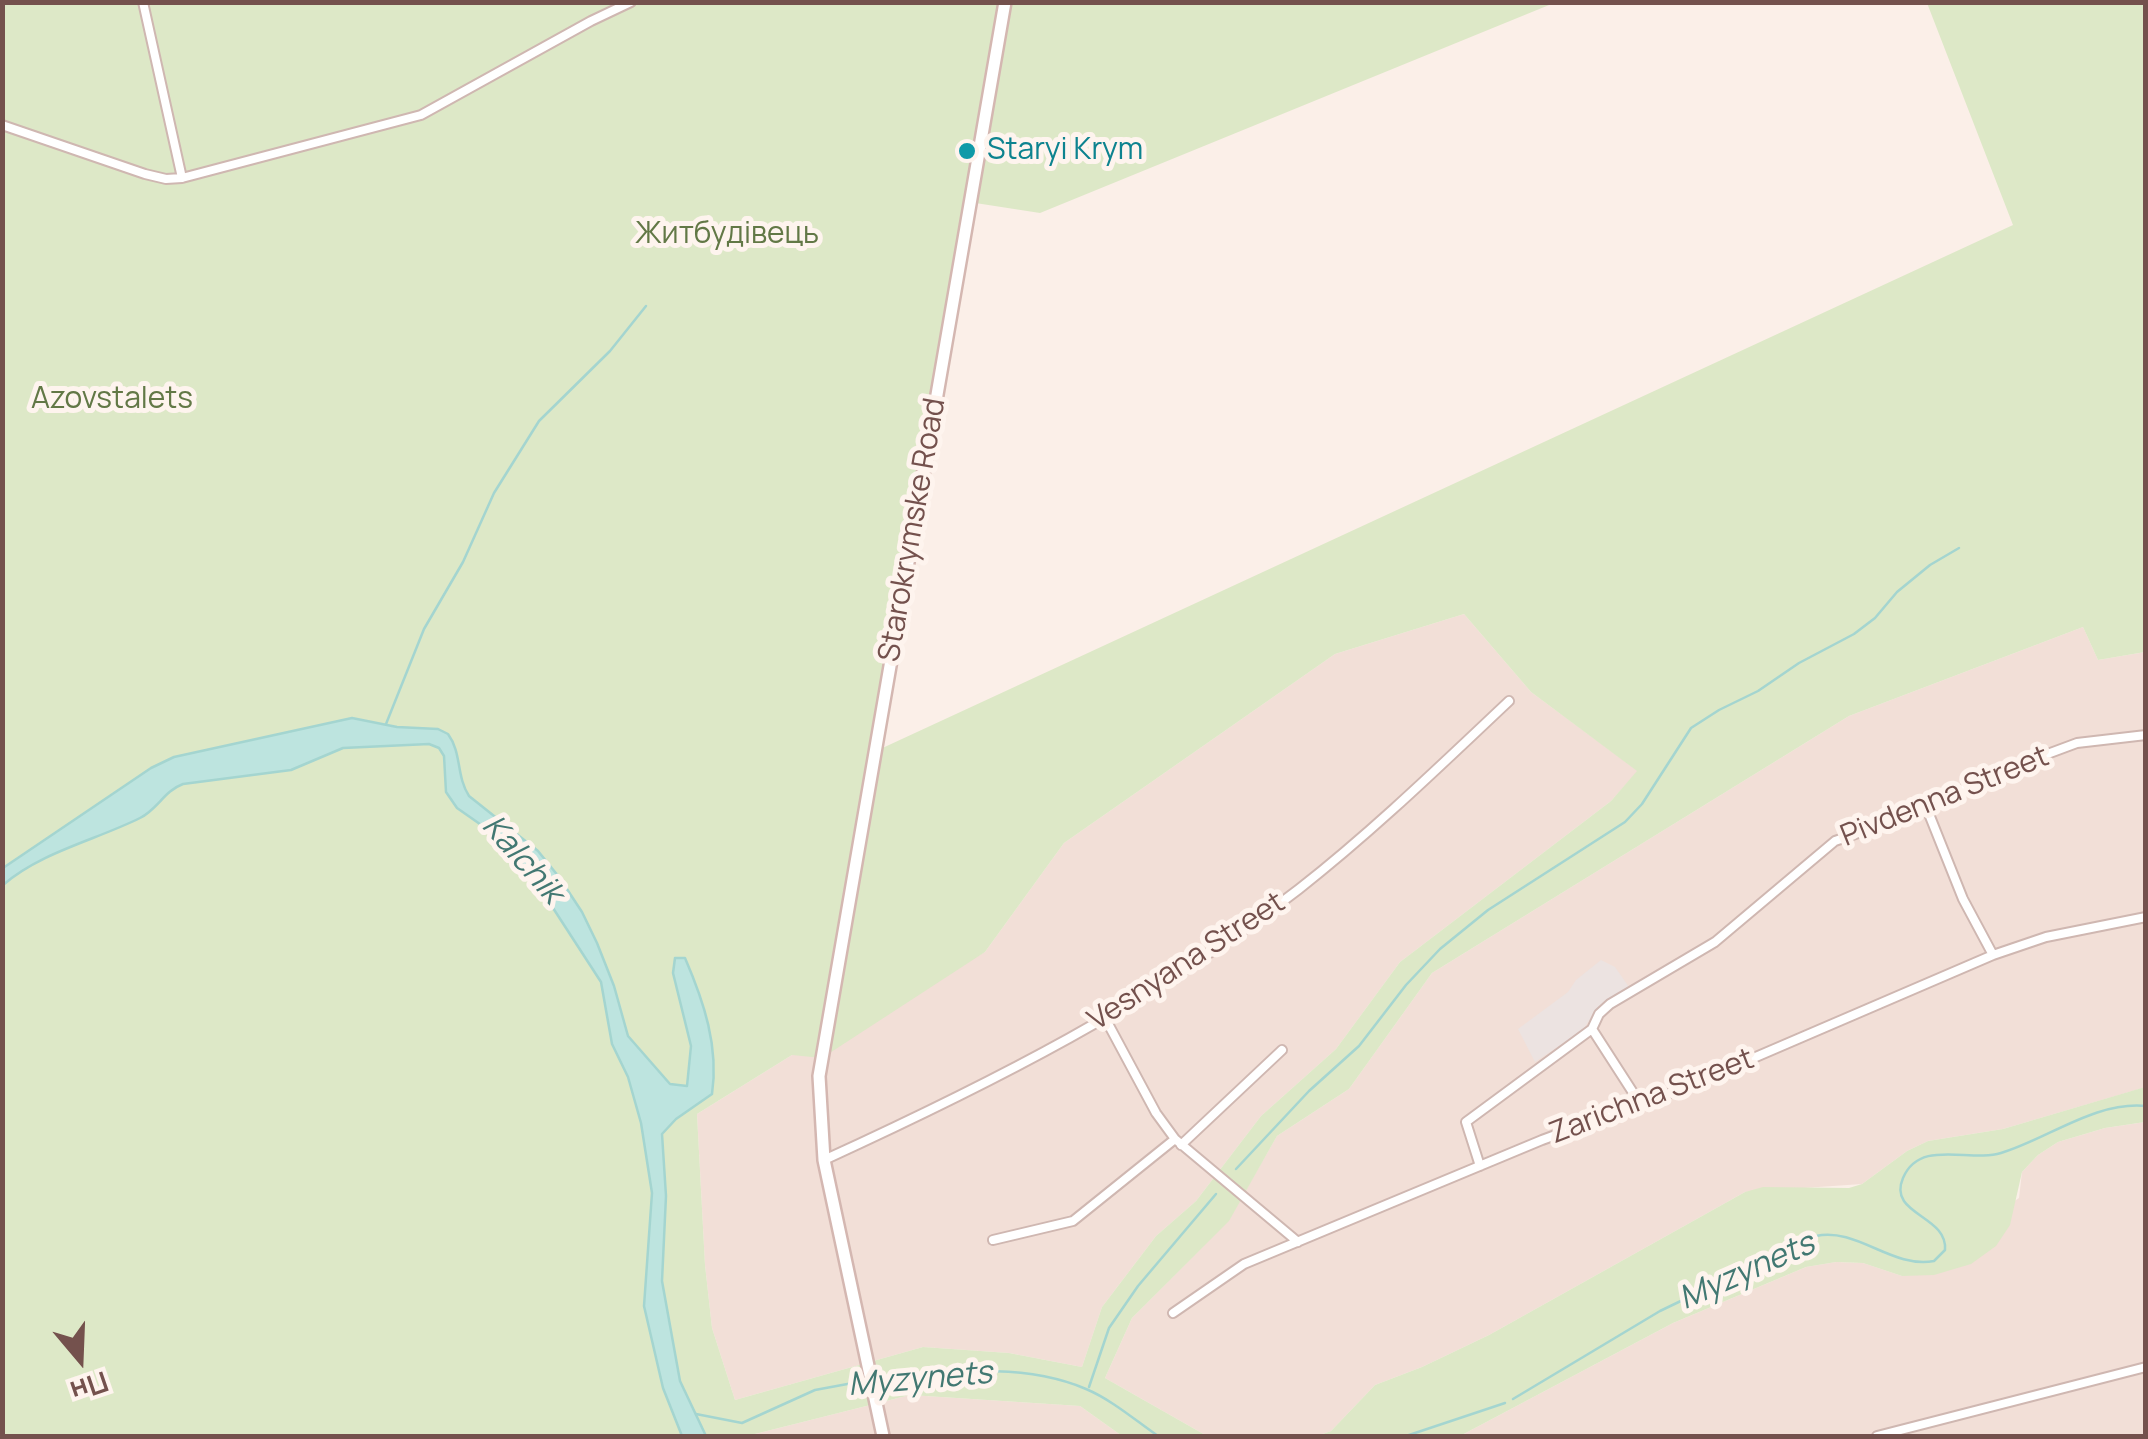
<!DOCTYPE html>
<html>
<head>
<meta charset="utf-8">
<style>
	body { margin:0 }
	#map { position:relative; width:2148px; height:1439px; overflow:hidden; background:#fbefe8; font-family:Manrope,sans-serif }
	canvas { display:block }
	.frame { position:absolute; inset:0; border:5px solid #74514d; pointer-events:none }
	.north { position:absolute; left:30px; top:1309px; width:100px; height:100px; -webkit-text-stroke:8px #fef4ee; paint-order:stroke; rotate:161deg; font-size:28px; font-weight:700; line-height:40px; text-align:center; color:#74514d }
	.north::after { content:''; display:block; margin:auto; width:35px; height:45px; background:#74514d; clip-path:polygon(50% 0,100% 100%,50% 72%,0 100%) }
</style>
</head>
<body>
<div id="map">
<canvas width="2148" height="1439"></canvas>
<div class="frame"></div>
<div class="north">Пн</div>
</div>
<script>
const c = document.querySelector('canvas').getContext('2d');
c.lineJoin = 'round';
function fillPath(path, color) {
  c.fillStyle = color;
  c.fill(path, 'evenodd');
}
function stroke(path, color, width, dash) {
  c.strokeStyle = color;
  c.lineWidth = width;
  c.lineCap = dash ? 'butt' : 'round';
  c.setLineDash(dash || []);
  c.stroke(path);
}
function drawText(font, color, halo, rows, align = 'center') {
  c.font = font + ' Manrope,sans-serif';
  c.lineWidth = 10;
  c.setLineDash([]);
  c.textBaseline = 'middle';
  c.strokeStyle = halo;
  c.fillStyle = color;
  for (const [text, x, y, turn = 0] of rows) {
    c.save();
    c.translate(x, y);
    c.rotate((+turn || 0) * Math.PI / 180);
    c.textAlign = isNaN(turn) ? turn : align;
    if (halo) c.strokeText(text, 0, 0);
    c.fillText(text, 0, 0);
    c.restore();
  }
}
const residential = new Path2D(`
	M1464,614L1531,692L1638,771L1611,801L1400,962L1336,1049L1261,1116L1196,1201L1156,1236L1102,1307L1082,1367L1009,1353L923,1347L735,1400L712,1328L705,1265L697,1114L792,1055L985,952L1064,843L1335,654Z
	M2083,627L2098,660L2145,652L2146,1087L2003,1129L1928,1141L1907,1151L1862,1184L1745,1192L1489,1335L1422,1367L1375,1385L1331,1431L1317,1436H1207L1105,1378L1132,1318L1228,1221L1277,1136L1349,1089L1432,973L1849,716Z
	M2145,1122V1436H1460L1673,1323L1806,1267L1836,1262L1863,1263L1902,1276L2019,1198L2022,1172L2038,1155L2058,1142L2105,1128Z
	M910,1395L1080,1406L1122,1436H747Z`);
const industrial = new Path2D(`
	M1601,960L1615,967L1629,987L1597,1008L1583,1030L1535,1062L1518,1029L1568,992L1576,980Z`);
const green = new Path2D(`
	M2,3H1554L1040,213L969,202L876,751L2013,225L1927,3H2145V652L2098,660L2083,627L1849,716L1432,973L1349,1089L1277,1136L1229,1221L1132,1318L1105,1378L1207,1436H1122L1080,1406L910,1395L747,1436H3ZM1464,614L1531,692L1637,771L1611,801L1400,962L1336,1049L1261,1116L1196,1201L1156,1236L1102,1307L1082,1367L1009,1353L923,1347L735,1400L712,1328L705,1265L697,1114L792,1055L822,1058L985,952L1064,843L1335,654Z
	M2145,1087V1122L2105,1128L2058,1142L2038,1155L2022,1172L2010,1225L1996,1246L1971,1264L1934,1275L1902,1276L1863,1263L1836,1262L1806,1267L1673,1323L1460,1436H1317L1331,1431L1375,1385L1422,1367L1489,1335L1745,1192L1763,1187L1849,1188L1862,1184L1907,1151L1928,1141L2003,1129Z`);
const water = new Path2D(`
	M352,718L397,727L438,729L448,734C462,753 456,776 469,796L538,851L559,877L582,912L597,943L614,986L628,1036L670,1084L687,1086L691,1046L673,973L675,958H685C704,1002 719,1047 712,1094L676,1119L662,1134L666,1196L662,1281L680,1381L706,1436H682L663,1388L644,1306L652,1193L641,1123L628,1077L612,1044L601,982L529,871L497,836L457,808L446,792L444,756L439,748L429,744L343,748L291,770L183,784C164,791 158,809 140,818C96,840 41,852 3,885V868L151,768L174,757Z`);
const stream = new Path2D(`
	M386,724L424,629L463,562L494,493L539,421L610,351L646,306
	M1236,1169L1309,1091L1359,1046L1406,985L1440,949L1488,910L1625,822L1642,804L1691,728L1719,710L1758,691L1799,663L1854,634L1875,618L1897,592L1930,565L1959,548
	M877,1379C946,1373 1020,1361 1086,1389C1112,1400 1135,1420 1158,1436
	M1089,1387L1109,1328L1138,1286L1216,1194
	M1513,1399L1660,1311L1816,1236C1857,1227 1892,1269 1934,1261L1945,1250C1948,1215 1887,1215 1903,1178C1920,1138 1970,1163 2001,1153C2048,1139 2095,1101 2146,1106
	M696,1414L742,1423L815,1390L869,1380
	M1406,1436L1505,1403`);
const street = new Path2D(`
	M143,2L182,178
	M2,125L145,174L166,179L182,178L421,115L591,21L631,2
	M1927,809L1963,899L1993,955
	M1105,1018L1156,1113L1175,1139L1298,1242
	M1592,1029L1641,1105
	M1181,1145L1282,1050
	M824,1160C990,1084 1154,1001 1299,889C1373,831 1440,766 1509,701
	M1480,1166L1466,1122L1592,1029L1599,1014L1610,1004L1715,942L1835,841L1927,809L1983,778L2077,743L2146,735
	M993,1240L1073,1221L1175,1139
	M1173,1313L1244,1264L1542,1140L1686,1087L1993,955L2046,937L2146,917
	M1877,1436L2146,1367`);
const secondary = new Path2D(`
	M883,1436L824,1160L819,1076L1005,2`);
const markers = [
	[967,151,10,"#0f9aa8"]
];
const cultureNames = [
	["Staryi Krym",987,151]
];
const parkNames = [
	["Житбудівець",727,235],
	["Azovstalets",112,400]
];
const streetNames = [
	["Starokrymske Road",913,530,-80],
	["Pivdenna Street",1945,797,-22],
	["Vesnyana Street",1187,962,-33],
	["Zarichna Street",1652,1097,-21]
];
const waterNames = [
	["Kalchik",522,860,49],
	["Myzynets",1747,1272,-24],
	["Myzynets",920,1380,-5]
];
fillPath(residential, '#f2dfd7');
fillPath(industrial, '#ece3e1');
fillPath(green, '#dde8c7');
fillPath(water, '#bde4df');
stroke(water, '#a4d5d0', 2.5);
stroke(stream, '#a4d5d0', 2.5);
stroke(street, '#cfb7b1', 12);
stroke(secondary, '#d4b7b1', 16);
stroke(street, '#fff', 8);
stroke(secondary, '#fff', 11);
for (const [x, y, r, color] of markers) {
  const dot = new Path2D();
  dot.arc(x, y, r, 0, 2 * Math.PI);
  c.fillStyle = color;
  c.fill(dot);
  stroke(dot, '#fef4ee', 4);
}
drawText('30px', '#0d838f', '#fef4ee', cultureNames, 'left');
drawText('30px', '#627846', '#fef4ee', parkNames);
drawText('30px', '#74514d', '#fef4ee', streetNames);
drawText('italic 32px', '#427872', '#fef4ee', waterNames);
</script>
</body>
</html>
